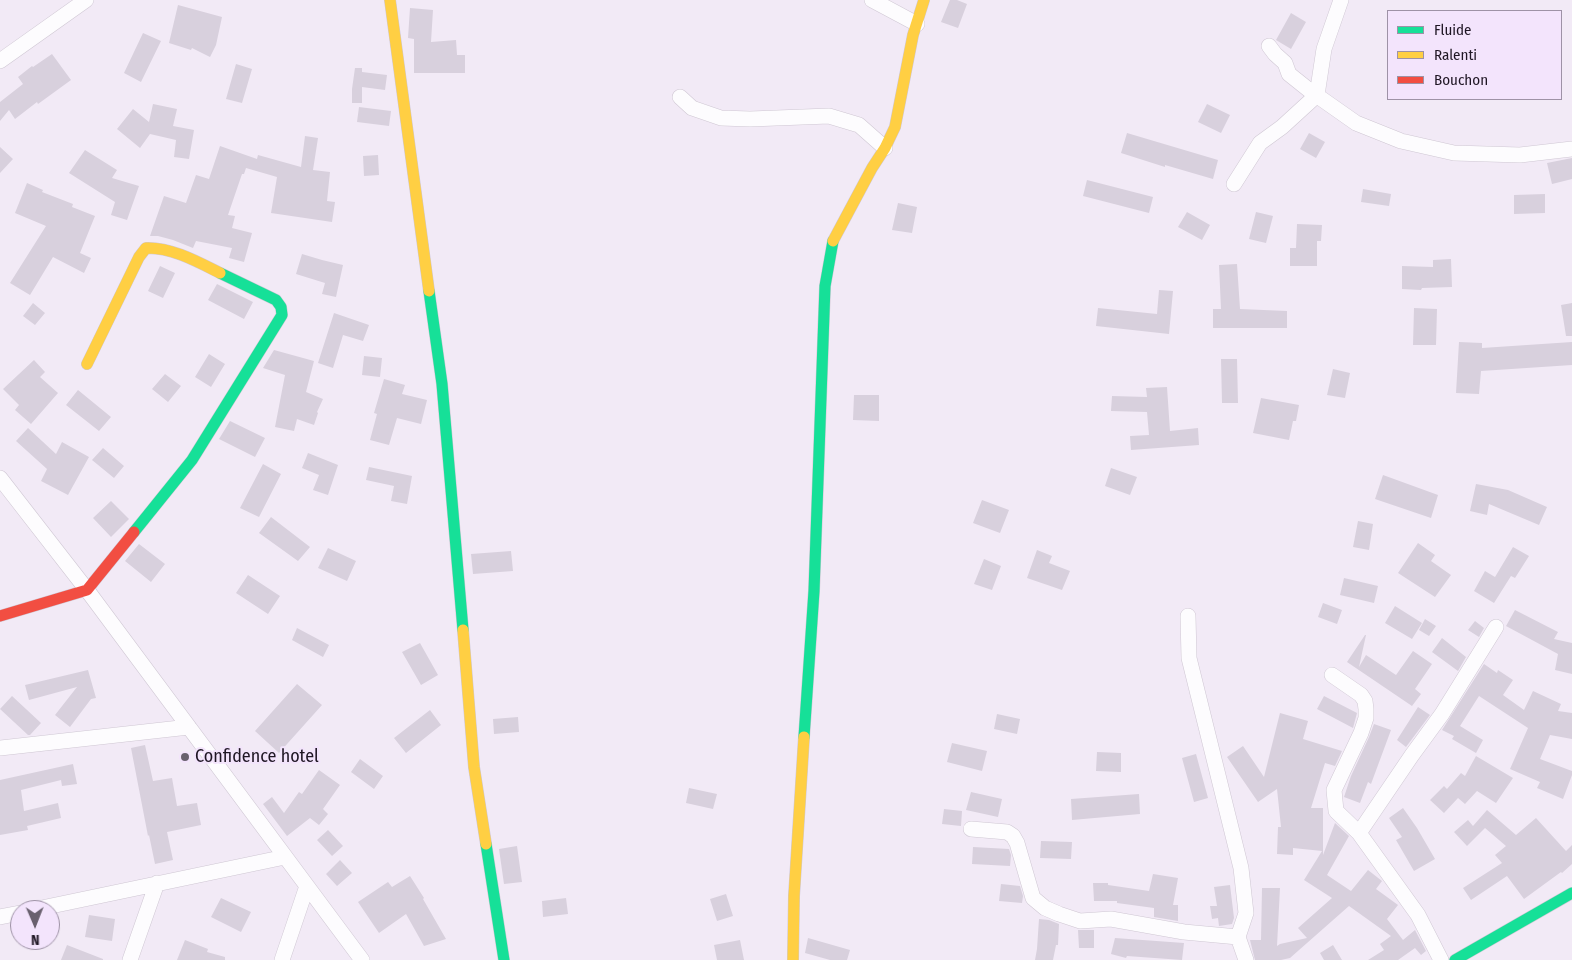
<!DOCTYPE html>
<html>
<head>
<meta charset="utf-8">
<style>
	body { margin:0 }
	#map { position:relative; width:1572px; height:960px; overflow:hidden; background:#f2eaf6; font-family:"Fira Sans Condensed",sans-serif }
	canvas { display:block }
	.legend { position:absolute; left:1387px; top:10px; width:175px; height:90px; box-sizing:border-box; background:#f3e4fc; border:1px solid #9e92a6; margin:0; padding:6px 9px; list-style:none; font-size:15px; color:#1f1624 }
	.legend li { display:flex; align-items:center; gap:10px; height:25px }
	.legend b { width:25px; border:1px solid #9e92a6 }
	.north { position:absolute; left:10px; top:900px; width:50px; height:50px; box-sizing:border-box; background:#f3e4fc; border:1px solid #9e92a6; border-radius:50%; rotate:179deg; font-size:14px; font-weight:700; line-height:20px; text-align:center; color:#1f1624 }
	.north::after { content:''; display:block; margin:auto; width:18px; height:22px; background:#69606e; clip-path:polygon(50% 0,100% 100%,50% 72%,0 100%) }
</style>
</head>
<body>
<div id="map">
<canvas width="1572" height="960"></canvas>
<ul class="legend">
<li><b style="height:6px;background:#16e098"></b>Fluide</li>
<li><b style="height:6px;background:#ffcf43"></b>Ralenti</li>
<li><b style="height:6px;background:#f24e42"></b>Bouchon</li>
</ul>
<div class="north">N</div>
</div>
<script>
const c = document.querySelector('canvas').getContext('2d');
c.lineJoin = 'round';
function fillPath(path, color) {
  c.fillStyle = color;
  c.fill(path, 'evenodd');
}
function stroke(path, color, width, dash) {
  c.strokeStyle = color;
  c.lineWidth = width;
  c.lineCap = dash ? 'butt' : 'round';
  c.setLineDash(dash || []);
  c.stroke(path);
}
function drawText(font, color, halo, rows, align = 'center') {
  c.font = font + ' "Fira Sans Condensed",sans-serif';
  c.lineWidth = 4;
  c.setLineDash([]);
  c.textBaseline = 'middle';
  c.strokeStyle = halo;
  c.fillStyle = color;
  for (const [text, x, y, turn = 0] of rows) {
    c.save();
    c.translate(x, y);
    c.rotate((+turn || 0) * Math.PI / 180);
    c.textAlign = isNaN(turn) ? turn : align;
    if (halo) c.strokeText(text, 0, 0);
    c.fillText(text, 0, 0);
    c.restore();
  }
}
const building = new Path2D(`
	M950,0H957L967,4L958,28L941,22Z
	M178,5L222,17L216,45L210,57L192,48L191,50L169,43Z
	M410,8L433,10L431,42L456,40L457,55H465V73H414V39L408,38Z
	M1291,13L1306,22L1291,49L1276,40Z
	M143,33L161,41L141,82L124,73Z
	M52,54L71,80L38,104L37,102L15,119L9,110L0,121V102L23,84L18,77L32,66L33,67Z
	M236,64L252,69L242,103L226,99Z
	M355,68H362V72L387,75L385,90L362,87V103H352V89Z
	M153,104L177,109L173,126L194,130L189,159L174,157L176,140L150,134L140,148L117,129L133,109L149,122Z
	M1207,104L1230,115L1221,133L1198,122Z
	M359,107L391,111L389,126L357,122Z
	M1127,133L1218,160L1213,179L1165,165V167L1121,153Z
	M1309,133L1325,142L1316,158L1300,149Z
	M305,136L318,138L313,170L330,172L327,201L335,202L332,222L271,213L277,177L246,168L244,174H242L228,215L235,216L232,228L252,233L244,262L229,258L232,248L196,241L193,248L173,240L158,236H150L164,196L186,203L196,175L209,179L220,146L257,159L258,155L301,167Z
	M0,147L13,159L0,173Z
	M85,150L117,170L112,178L139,186L127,220L111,215L115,202L69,173Z
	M378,155L379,175L364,176L363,156Z
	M1572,158V179L1552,184L1547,163Z
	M1087,180L1153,197L1149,213L1083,196Z
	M27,183L43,190L42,192L73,204L72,207L95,216L80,253L91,258L84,273L53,257L30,295L10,283L46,226L15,213Z
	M1363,189L1391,194L1389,206L1361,202Z
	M1545,194V213L1514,214V195Z
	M898,203L917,207L912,233L892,230Z
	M1187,212L1210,225L1202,240L1178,227Z
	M1256,212L1273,216L1266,243L1249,239Z
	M1297,224L1322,225L1321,241H1317V266H1290V248H1296Z
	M302,254L322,260L343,265L336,297L322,294L325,283L296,274Z
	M1451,259L1452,287L1422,288L1421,290L1402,289V266L1433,267V260Z
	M1237,264L1240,309L1287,311V328H1213V309H1221L1219,265Z
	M160,266L175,273L163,298L148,291Z
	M217,284L253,302L244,319L208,300Z
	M1159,290L1173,291L1169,334L1096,326L1098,308L1157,314Z
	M33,303L45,313L35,325L23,316Z
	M1572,303V336H1566L1561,305Z
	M1414,308L1437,309L1436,345H1413Z
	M334,313L369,325L363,341L343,335L333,368L318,363Z
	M1459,342L1482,343V348L1572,342V365L1481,371L1479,394L1456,393Z
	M274,350L314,361L306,392L323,399L317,412L318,413L314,425L297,419L294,431L275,427L285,375L263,368Z
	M209,354L225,364L211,387L195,377Z
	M364,356L382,358L380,377L362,375Z
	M1221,359H1237L1238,403H1222Z
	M34,360L45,372L40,377L58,393L31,424L15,410L19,405L3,389Z
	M1333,369L1350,373L1345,398L1327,395Z
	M165,374L181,386L168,402L152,389Z
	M384,379L405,385L402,394L427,400L421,424L397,418L389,445L370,440L377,414L374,413Z
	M1167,387L1170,431L1198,428L1199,445L1131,450L1130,436L1149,435L1147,412L1111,411L1112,396L1147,397L1146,388Z
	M78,390L111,417L99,431L66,405Z
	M854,395H879V421L853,420Z
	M1261,398L1299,405L1296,421H1293L1289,440L1253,433Z
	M230,421L265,438L255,457L219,439Z
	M28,428L56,454L62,442L89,457L68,495L41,481L47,469L16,441Z
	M103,448L124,466L114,478L92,460Z
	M308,453L338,465L328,495L313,490L319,475L302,468Z
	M263,464L281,474L259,517L240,508Z
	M369,467L412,476L407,504L391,501L394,486L366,480Z
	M1111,468L1137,477L1130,495L1105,486Z
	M1383,475L1438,495L1431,518L1375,499Z
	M1476,484L1508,490L1547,507L1539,525L1489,504L1487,515L1470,511Z
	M982,500L1009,510L1000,533L973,523Z
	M111,501L129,519L111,537L93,518Z
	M271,517L310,547L298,561L259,533Z
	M1358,521L1373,524L1369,550L1353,547Z
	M1418,543L1435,555L1431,561L1451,575L1435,597L1398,573Z
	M139,544L165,564L151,582L125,561Z
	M1513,547L1529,556L1515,578L1511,576L1494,603L1474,591L1485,571L1495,577Z
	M328,548L356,561L347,581L318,568Z
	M1037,550L1052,556L1049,563L1070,571L1062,590L1027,578Z
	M511,551L513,571L473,574L471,554Z
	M984,559L1001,566L992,590L974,584Z
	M248,575L280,596L268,614L236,593Z
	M1344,578L1378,586L1374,603L1340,595Z
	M1323,603L1342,610L1337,624L1318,617Z
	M1395,606L1422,623L1412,639L1385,623Z
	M1515,610L1558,632L1554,639L1572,643V674L1555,670L1558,654L1506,626Z
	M1425,619L1436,626L1429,636L1419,630Z
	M1475,621L1484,628L1479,637L1468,630Z
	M297,628L329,645L323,657L292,640Z
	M1365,635H1366L1359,667L1366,655L1396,675L1413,651L1432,664L1415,689L1421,694L1412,706L1347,662Z
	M1442,638L1466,657L1458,671L1432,652Z
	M420,643L438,675L421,685L402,652Z
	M1484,664L1497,673L1498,670L1513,680L1503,695L1524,710L1533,691L1561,704L1558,711L1572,713V739L1550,735L1540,759L1572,771V775L1563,799L1537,788L1540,782L1510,769L1528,728L1479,696L1460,726L1483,740L1476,753L1452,739L1454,736L1442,730Z
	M88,670L96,698L91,699L70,727L55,715L77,687L29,700L25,685Z
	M297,684L322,705L279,753L255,731Z
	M12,696L41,723L30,735H28L0,709Z
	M1324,696L1357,713L1353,728L1317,709Z
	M1418,707L1430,715L1406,747L1397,740Z
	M430,710L441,725L406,753L394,738Z
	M1280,713L1308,721L1303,739L1342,751L1335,766L1325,763L1311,808H1323V855L1335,823L1349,836L1327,875L1351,891L1368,870L1382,881L1376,889L1398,905L1387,919L1403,940L1415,930L1426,951L1421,955L1415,948L1398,960H1368L1384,950L1380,944L1391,936L1349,906L1290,958L1281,960H1255L1250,940H1261L1262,888H1280L1277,946L1280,944L1307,938L1298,928L1332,898L1304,880L1322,851L1293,848V855L1277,854L1278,827H1281L1277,789L1258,802L1227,757L1243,746L1264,777Z
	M997,714L1020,719L1017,734L994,729Z
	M518,717L519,732L494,734L493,719Z
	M1374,724L1391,730L1371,784L1368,782L1360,803L1344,797L1351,776L1369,737Z
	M952,743L987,751L982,771L947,762Z
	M145,745L153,781L172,778L177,806L197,803L201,825L167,832L173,860L155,864L149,835L148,836L131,748Z
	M1097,752L1121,753V772L1096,771Z
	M1196,754L1208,798L1194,802L1182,758Z
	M1476,756L1513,778L1496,803L1477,791L1465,804L1458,798L1444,813L1430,800L1444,786L1447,789L1461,773L1465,776Z
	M360,759L383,776L374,789L351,772Z
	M73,764L77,784L62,786L61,780L21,790L24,811L58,803L61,818L27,826L28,830L0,835V780Z
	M319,770L340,785L323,809L328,814L319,825L310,818L287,836L263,804L272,797L284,813L299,792L302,794Z
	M689,788L717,794L713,809L686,803Z
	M971,792L1002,799L998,817L966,810Z
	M1139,794L1140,814L1072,820L1071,799Z
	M1403,808L1417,828L1435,859L1414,871L1396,840L1402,837L1389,818Z
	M944,809L962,811L961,826L942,824Z
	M1487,810L1516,835L1536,818L1566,851L1572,845V864L1562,873L1561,872L1524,899L1507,876L1471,900L1463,888L1502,863L1495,855L1506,846L1485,828L1467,846L1454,832L1468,820L1473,826Z
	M328,830L343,846L332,856L317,840Z
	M1041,841L1072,842L1071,859L1040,858Z
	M517,846L522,882L504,884L499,849Z
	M973,847L1009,849L1011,855L1010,866L972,864Z
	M340,860L352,873L337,886L326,874Z
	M1153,874L1178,878L1173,905H1178V921L1154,917V908L1117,903V901H1094L1093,883H1108V885L1149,891Z
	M410,876L424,898L423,899L446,939L424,946L406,914L379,933L358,902L388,882L392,887Z
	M1001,884L1020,886L1023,896L1022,903L999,901Z
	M1230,885L1234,918L1232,924L1219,926L1218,918L1212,919L1210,906H1217L1214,887Z
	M726,894L733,916L717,921L710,899Z
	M221,898L251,912L241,932L211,917Z
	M566,898L568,914L543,917L542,901Z
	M89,915L115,919L112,941L85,937Z
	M1039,919L1049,920L1059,924L1058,945H1056L1053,960H1035L1037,949Z
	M1078,930H1094V948H1079Z
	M808,938L850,950L847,960H830L805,953Z
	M1115,938L1184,943L1182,960L1127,956L1126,958L1111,954Z
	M185,940L208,949L207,952L225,957V960H177Z
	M740,940L744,960H717L714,945Z
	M67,945L103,959V960H61Z
	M1333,945L1342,960H1324L1320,953Z`);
const street = new Path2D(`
	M872,0L917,24
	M1269,46L1275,54L1285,63L1289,74L1309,90L1356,123L1401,141L1454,153L1520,155L1572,149
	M0,61L86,0
	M680,97L692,108L721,118L750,119L829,116L859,125L885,148
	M1234,184L1260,143L1282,127L1317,95L1324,49L1341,0
	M0,478L87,590L362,960
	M1188,616L1189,658L1241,868L1246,913L1238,937L1246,960
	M1332,675L1361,695L1365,701L1366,709V718L1361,733L1334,790L1336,811L1359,833
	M0,748L189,727
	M971,829L1007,832L1013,836L1017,843L1033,898L1045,908L1059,914L1080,921L1111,919L1184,932L1238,937
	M32,910L285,857
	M0,917L20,913
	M130,960L157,883
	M282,960L307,886
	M1441,960L1418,915L1359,833L1412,755L1442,714L1496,627`);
const fast = new Path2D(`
	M429,291L442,384L463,630
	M134,532L192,460L282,315L281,307L276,300L220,273
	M804,737L814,591L825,286L833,241
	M486,844L504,960
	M1455,960L1572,893`);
const slow = new Path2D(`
	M390,0L429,291
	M833,241L872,168L885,148L895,127L913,35L924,0
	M87,364L139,257L146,248C171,247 198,262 220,273
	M463,630L474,767L486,844
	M793,960L794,896L804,737`);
const jam = new Path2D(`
	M0,616L87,590L134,532`);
const markers = [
	[185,757,5,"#69606e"]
];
const poiNames = [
	["Confidence hotel",195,757]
];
fillPath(building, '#d8d0dd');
stroke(street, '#cfc7d3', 16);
stroke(fast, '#cfc7d3', 12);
stroke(slow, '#cfc7d3', 12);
stroke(jam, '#cfc7d3', 12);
stroke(street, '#fdfcfe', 15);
stroke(fast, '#16e098', 11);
stroke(slow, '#ffcf43', 11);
stroke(jam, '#f24e42', 11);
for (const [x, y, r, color] of markers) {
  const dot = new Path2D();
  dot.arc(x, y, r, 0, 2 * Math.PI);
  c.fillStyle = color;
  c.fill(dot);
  stroke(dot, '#f3e4fc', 2);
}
drawText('18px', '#1f1624', '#f3e4fc', poiNames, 'left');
</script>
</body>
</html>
